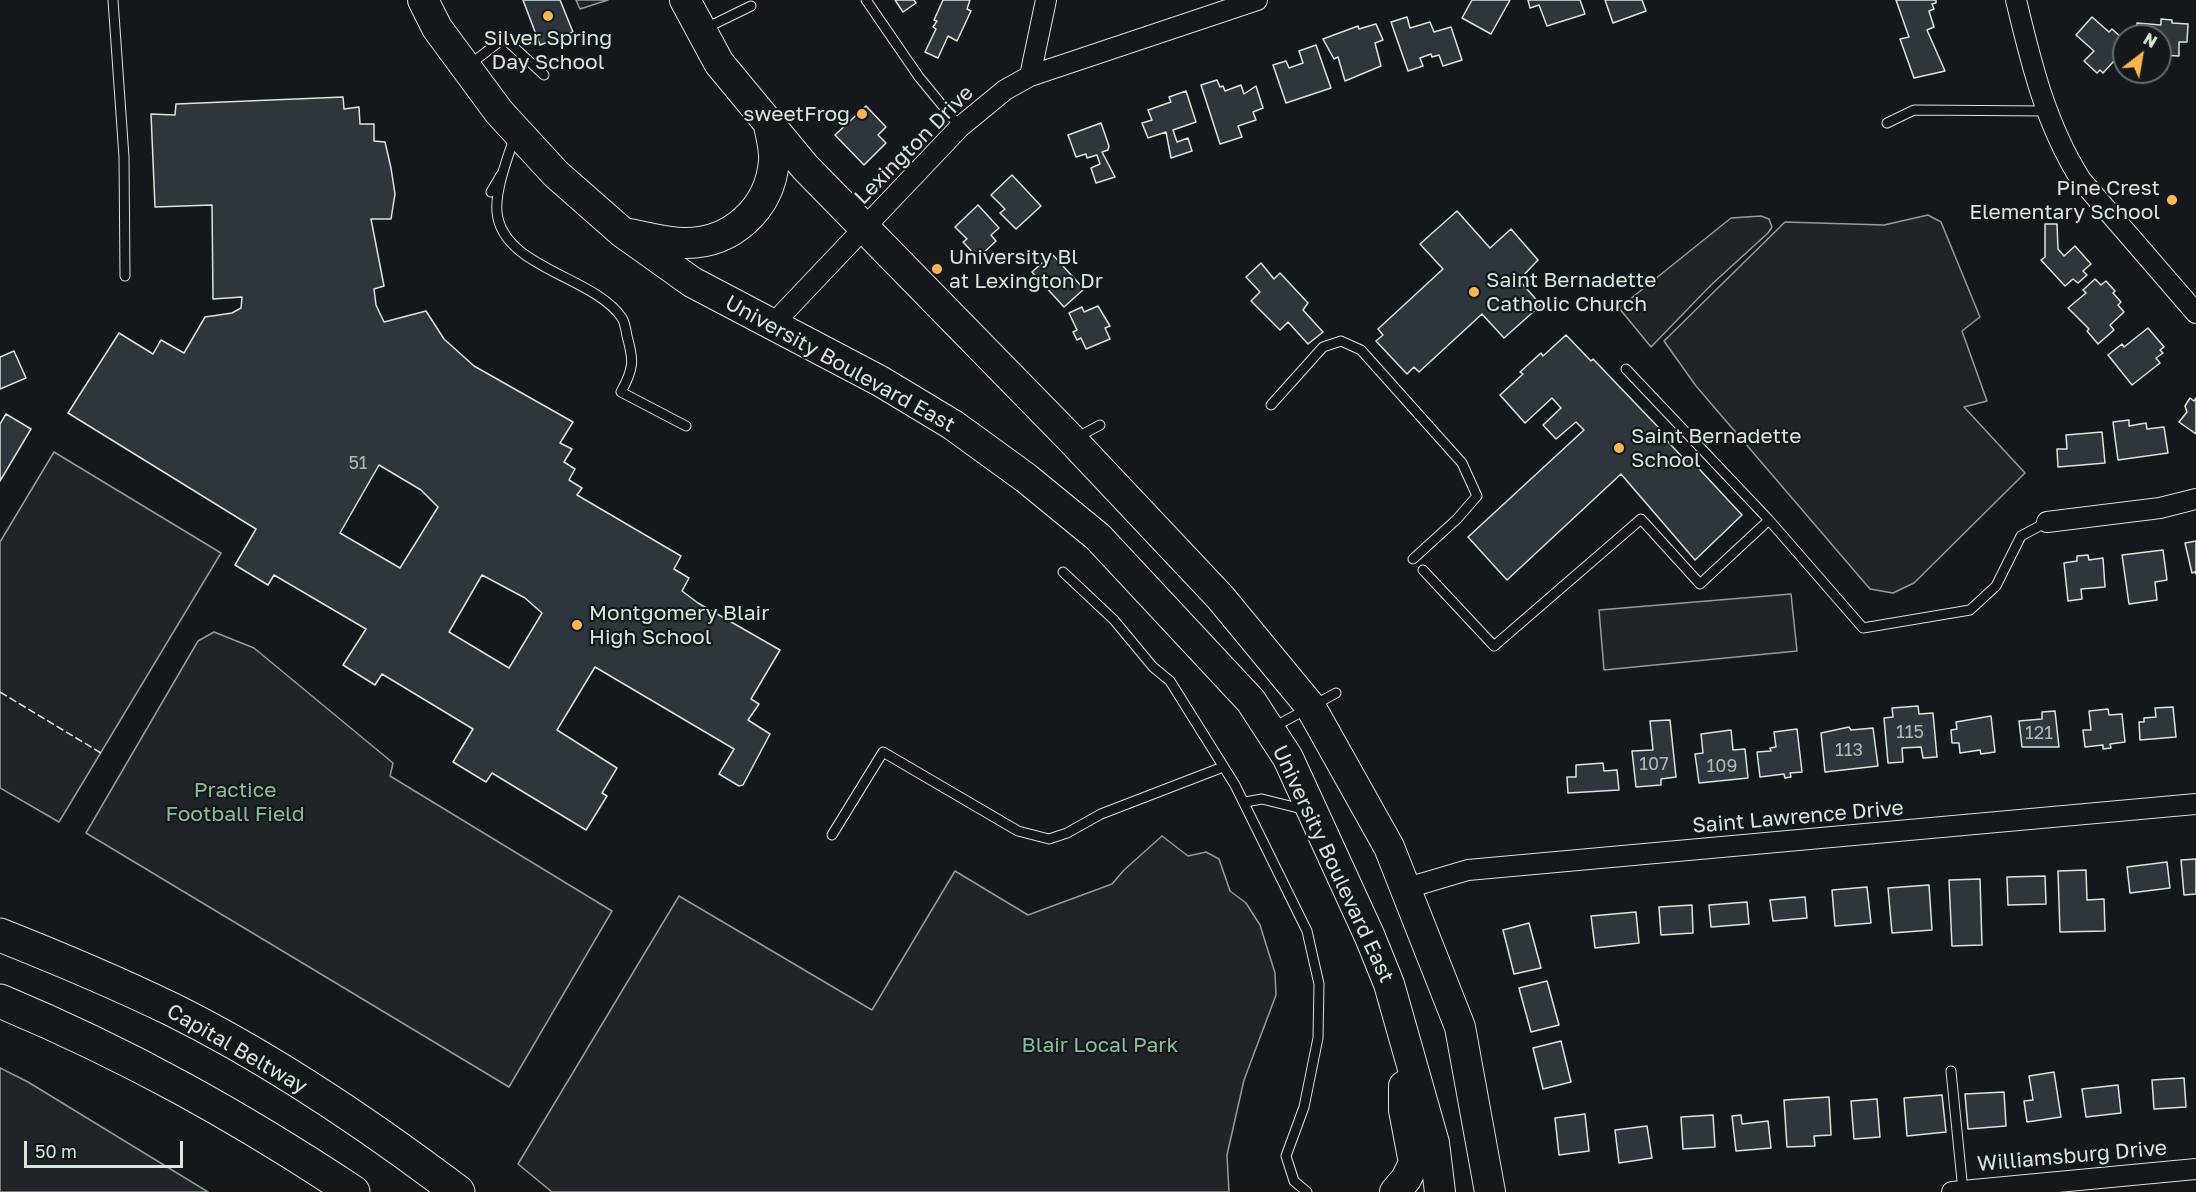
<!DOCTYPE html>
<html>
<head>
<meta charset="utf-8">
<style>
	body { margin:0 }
	#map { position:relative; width:2196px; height:1192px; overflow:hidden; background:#14181c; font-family:"Golos Text",sans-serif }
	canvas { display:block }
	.north { position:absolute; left:2112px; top:24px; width:60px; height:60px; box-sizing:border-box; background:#14181c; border:2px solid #626a69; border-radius:50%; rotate:31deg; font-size:16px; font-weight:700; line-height:24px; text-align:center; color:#d8e6dc }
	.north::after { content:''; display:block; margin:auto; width:21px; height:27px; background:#ffb74d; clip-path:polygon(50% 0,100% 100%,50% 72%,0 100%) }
	.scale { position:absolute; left:24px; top:1141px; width:159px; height:27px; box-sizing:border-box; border:3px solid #d8e6dc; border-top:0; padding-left:8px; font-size:18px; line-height:21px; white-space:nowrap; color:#d8e6dc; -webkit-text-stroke:4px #14181c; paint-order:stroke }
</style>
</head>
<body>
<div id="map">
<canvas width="2196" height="1192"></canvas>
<div class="north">N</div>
<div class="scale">50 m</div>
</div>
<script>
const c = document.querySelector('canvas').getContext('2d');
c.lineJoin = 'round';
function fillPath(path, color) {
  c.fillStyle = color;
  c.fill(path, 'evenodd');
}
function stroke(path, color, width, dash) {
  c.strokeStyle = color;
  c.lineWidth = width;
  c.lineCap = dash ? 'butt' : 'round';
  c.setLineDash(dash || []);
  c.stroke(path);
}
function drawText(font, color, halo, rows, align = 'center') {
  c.font = font + ' "Golos Text",sans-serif';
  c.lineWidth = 4.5;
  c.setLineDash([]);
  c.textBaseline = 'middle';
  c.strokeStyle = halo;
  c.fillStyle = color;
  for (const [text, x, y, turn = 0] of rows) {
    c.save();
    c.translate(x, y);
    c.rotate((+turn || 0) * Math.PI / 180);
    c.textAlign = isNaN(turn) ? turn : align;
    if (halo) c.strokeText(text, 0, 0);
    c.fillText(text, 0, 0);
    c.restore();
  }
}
const green = new Path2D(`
	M576,0H608L580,9Z
	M1928,215L1941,222L1980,317L1962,331L1987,401L1964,407L2025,473L1914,583L1893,593L1870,589L1696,386L1664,341L1785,222L1884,225Z
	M1761,216L1769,219L1772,227L1768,233L1711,285L1651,347L1619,308L1731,218Z
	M54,452L221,553L59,822L0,788V542Z
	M1791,594L1797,651L1604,670L1599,610Z
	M214,632L254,648L393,763L390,776L612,911L509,1087L86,833L198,641Z
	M1162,836L1188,856L1206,852L1219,859L1230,891L1246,903L1260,925L1275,973L1276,995L1244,1080L1227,1155L1229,1192H552L518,1164L679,896L872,1010L955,871L1028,915L1112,884L1124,870Z
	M0,1068L28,1082L208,1192H0Z`);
const building = new Path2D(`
	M523,0H560L573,32L540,45Z
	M895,0H914L916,3L903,12Z
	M943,0H970L967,9L971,11L957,41L948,36L938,58L925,52L936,29L933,27L937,21L934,20Z
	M1472,0H1510L1491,34L1462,18Z
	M1528,0H1580L1585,14L1547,26L1539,5L1530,8Z
	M1605,0H1642L1646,11L1613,23Z
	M1896,0H1936V3L1932,4L1934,9L1929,11L1934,27L1927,30L1945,71L1914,78L1900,39L1909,37Z
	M1407,17L1410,28L1430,22L1434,32L1451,27L1462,60L1443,66L1439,55L1432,57L1431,54L1420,58L1423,66L1408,71L1391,22Z
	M2092,17L2109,32L2112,29L2124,40V50L2103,73L2100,70L2097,73L2084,61L2094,51L2076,35Z
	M2161,19L2172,20V23L2188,24L2187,42H2179V56L2160,55V36H2137V23L2161,25Z
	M1376,24L1383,40L1375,43L1381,66L1345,81L1338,57L1334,59L1323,39L1358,26L1359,29Z
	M1316,45L1331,88L1286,103L1273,65L1286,61L1289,68L1303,63L1299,51Z
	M1217,80L1220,87L1223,86L1225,91L1241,85L1244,94L1256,86L1263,108L1253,112L1256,120L1238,126L1242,137L1220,144L1201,85Z
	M1186,91L1196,122L1173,130L1177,142L1188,138L1192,151L1171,158L1166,132L1148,138L1142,123L1152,120L1148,110L1171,102L1169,97Z
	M343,97L344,109L359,107L360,124H374V141L385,142L391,168L395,194L391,219H371L384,286L374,289L376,305L384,322L426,311L444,339L474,366L573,422L560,443L572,449L564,462L575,469L569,480L582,488L577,495L681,556L674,569L689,578L682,591L698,603L780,650L751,699L759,704L748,720L770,734L743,785L739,786L719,774L734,749L595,667L557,730L617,768L602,793L607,796L586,830L492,773L486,782L453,762L473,729L382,674L375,685L343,665L366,629L274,575L268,585L235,565L256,529L68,413L119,333L153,354L161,340L184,353L205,317L232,313L241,308L242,297L213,299L212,205L155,207L151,114L175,115L176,104ZM379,465L421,490L438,507L400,568L340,533ZM482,575L525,598L542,613L509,668L449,632Z
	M866,106L886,127L878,135L886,143L864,165L835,135Z
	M1101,123L1109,146L1108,150L1102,152L1115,177L1096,183L1091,168L1100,164L1097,155L1087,158L1086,154L1076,157L1068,135Z
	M1012,175L1041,206L1016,229L1000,213L1005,209L991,195Z
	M978,205L999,228L991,235L996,241L978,258L963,242L967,239L955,227Z
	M1457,211L1490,248L1511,229L1538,260L1519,280L1541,305L1504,338L1482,314L1419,372L1414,367L1407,374L1376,341L1383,335L1378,329L1443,269L1420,244Z
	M2045,224H2057L2058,249L2064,256L2075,246L2091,264L2083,271L2087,275L2078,283L2073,279L2065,286L2041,260L2045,257Z
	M1052,254L1084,289L1064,307L1032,272Z
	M1261,263L1274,279L1280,273L1308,303L1303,310L1323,332L1308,344L1288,322L1280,330L1251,301L1260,292L1246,277Z
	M2095,279L2101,285L2106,281L2115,291L2113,293L2121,302L2118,305L2124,312L2110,325L2114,330L2098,344L2087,331L2089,329L2068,308L2086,293L2083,290Z
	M1098,306L1110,326L1105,328L1110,339L1086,349L1081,338L1077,340L1073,332L1077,330L1069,313L1082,307L1084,312Z
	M2148,328L2164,347L2160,350L2163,353L2156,358L2160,363L2132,385L2108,355L2122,344L2124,347Z
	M1566,335L1591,361L1593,359L1659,428L1657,430L1686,461L1689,458L1742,515L1695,560L1621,474L1507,580L1468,537L1584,430L1576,422L1556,439L1543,425L1561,408L1552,398L1525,423L1500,395L1523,374L1520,372L1541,353L1543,356Z
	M14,351L26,378L0,389V357Z
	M2190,398L2194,401L2196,398V434L2179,422L2187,412L2185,406Z
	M6,414L31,429L0,481V424Z
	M2129,420V426L2146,423L2147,429L2164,427L2168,453L2118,460L2113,422Z
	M2102,432L2105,463L2058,467L2057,449H2067L2066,435Z
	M2196,541V574L2195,572L2192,573L2185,543Z
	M2163,550L2167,580L2155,582L2157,600L2129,604L2122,555Z
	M2088,555L2089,560L2103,558L2105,587L2081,589L2082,599L2068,601L2064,563L2077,561V556Z
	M1918,706L1919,714L1933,713L1937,757L1923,758L1921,747L1902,748L1903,762L1888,763L1884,718L1893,717L1892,708Z
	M2173,707L2176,737L2140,740L2139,722H2144V718L2156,717L2155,708Z
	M2108,709L2109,715L2122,714L2125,742L2110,744L2111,748L2103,749V745L2085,747L2083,730H2091L2089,711Z
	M2055,711L2059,747H2022L2019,721L2042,719V712Z
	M1991,716L1995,752L1981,754L1980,750L1960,753L1959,743H1952L1951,730L1957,729L1956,722Z
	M1670,720L1676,777L1661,779V785L1636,787L1632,751L1653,750L1650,721Z
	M1849,727L1851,730L1873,728L1878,766L1825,772L1821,733Z
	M1797,729L1802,772L1790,773L1791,777L1785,778L1784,774L1760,777L1757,752L1771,751L1770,748L1776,747L1774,732Z
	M1731,730L1733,750L1745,749L1748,778L1699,783L1695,754L1703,753L1701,734Z
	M1603,763L1604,771L1617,770L1619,790L1568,793L1567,777H1576V765Z
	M2196,859V894L2184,895L2181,860Z
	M2167,862L2170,888L2130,893L2127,867Z
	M2086,870L2087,900L2104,899L2105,931L2060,932L2058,871Z
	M2045,876L2046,904L2008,905L2007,877Z
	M1980,879L1982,945L1952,946L1949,880Z
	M1929,885L1932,930L1892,933L1888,888Z
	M1867,887L1871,923L1835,926L1832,890Z
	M1805,897L1807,918L1773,921L1770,900Z
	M1747,902L1749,924L1711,927L1709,905Z
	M1692,905L1693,933L1661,935L1659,907Z
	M1636,912L1639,943L1595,948L1591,916Z
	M1529,923L1541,968L1514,974L1503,930Z
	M1547,981L1559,1025L1531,1032L1519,988Z
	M1561,1041L1571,1082L1543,1089L1533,1048Z
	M2054,1072L2061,1117L2027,1122L2024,1101L2033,1100L2029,1076Z
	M2184,1078L2186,1107L2154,1109L2152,1080Z
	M2118,1085L2121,1113L2086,1117L2082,1089Z
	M2004,1092L2006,1126L1968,1129L1965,1094Z
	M1942,1095L1946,1132L1907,1136L1904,1098Z
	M1829,1097L1831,1135L1814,1136L1815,1146L1787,1147L1784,1100Z
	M1877,1099L1880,1137L1854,1139L1851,1101Z
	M1585,1114L1589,1151L1559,1155L1555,1118Z
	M1713,1115L1715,1147L1683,1149L1681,1117Z
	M1741,1115L1742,1124L1768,1121L1771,1148L1736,1151L1732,1116Z
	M1647,1126L1652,1158L1619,1163L1615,1130Z`);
const service = new Path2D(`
	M113,0L124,157L125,276
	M866,0L919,77L960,127
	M706,28L751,6
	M468,66L504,38L544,75
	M1887,123L1914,110L2046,111
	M515,136C508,156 495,190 497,212C502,268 594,276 622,318C625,323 626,330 627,336C634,361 634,368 621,392L686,426
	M491,192L501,175
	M1626,369L1769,520L1863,628L1970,610L1996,586L2021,536L2047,522
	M1271,405L1323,347L1341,341L1361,350L1462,463L1477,496L1457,519L1413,559
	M1076,438L1100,425
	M1423,570L1494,646L1641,519L1700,584L1769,520
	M1063,572L1114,620L1153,667L1170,681L1235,785L1307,931L1319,984L1318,1038L1304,1107L1286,1156L1294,1181L1307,1192
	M1272,728L1336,693
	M1245,802L1262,799L1306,810
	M832,835L883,752L1018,831L1049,839L1067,833L1101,814L1223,767
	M1951,1071L1963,1191`);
const minor = new Path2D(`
	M2016,0C2031,63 2046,125 2081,180L2196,313
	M1030,76L1046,0
	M772,325L960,127L1005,90L1030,76L1257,0
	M2047,522L2160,508L2196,499
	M1407,888L1468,870L2196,804
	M1952,1192L2196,1169`);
const primary = new Path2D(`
	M423,0L437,28L499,112L556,174L622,232L692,282L880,381L953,425L1026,478L1098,537L1251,701L1288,758L1370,937L1389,984L1434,1143L1440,1192
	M685,0L719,63L805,167L1072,440L1220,597L1310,706L1389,847L1460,1027L1490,1192
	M629,234C647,237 666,243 684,243C732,244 770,208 774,161C775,150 771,136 769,125
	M1395,1192L1406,1179L1414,1163L1404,1110V1086`);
const motorway = new Path2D(`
	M0,935C58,958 115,982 171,1009C272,1059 368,1124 458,1192
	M0,1001C127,1054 238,1116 353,1192`);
const fence = new Path2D(`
	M0,692L101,753`);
const markers = [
	[548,16,6,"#ffb74d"],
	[862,114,6,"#ffb74d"],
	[2172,200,6,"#ffb74d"],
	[937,269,6,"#ffb74d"],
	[1474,292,6,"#ffb74d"],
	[1619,448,6,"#ffb74d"],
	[577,625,6,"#ffb74d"]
];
const numberNames = [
	["51",358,463],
	["115",1910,732],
	["121",2039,733],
	["113",1849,750],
	["107",1654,764],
	["109",1722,766]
];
const poiNames = [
	["Silver Spring",548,38,"center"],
	["Day School",548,62,"center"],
	["sweetFrog",850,114,"right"],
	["Pine Crest",2160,188,"right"],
	["Elementary School",2160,212,"right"],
	["University Bl",949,257],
	["at Lexington Dr",949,281],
	["Saint Bernadette",1486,280],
	["Catholic Church",1486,304],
	["Saint Bernadette",1631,436],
	["School",1631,460],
	["Montgomery Blair",589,613],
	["High School",589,637]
];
const streetNames = [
	["Lexington Drive",914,145,-45],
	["University Boulevard East",840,364,29],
	["Saint Lawrence Drive",1798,817,-5],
	["University Boulevard East",1333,864,65],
	["Capital Beltway",237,1049,30],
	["Williamsburg Drive",2072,1156,-5]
];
const parkNames = [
	["Practice",235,790],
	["Football Field",235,814],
	["Blair Local Park",1100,1045]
];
fillPath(green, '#202428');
stroke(green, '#939e99', 1.5);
fillPath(building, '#2c363c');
stroke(building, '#d8e6dc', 1.5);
stroke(service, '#d8e6dc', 11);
stroke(minor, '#d8e6dc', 22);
stroke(primary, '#d8e6dc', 32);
stroke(motorway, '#d8e6dc', 35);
stroke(service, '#14181c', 9);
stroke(minor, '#14181c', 20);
stroke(primary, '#14181c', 30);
stroke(motorway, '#14181c', 33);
stroke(fence, '#d8e6dc', 1.5, [8, 3]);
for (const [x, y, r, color] of markers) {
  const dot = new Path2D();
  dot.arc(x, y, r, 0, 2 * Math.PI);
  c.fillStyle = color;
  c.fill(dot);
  stroke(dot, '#14181c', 2);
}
drawText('18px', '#adbab4', null, numberNames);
drawText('21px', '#d8e6dc', '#14181c', poiNames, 'left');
drawText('21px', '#d8e6dc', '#14181c', streetNames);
drawText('21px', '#8ac095', '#14181c', parkNames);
</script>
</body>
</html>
